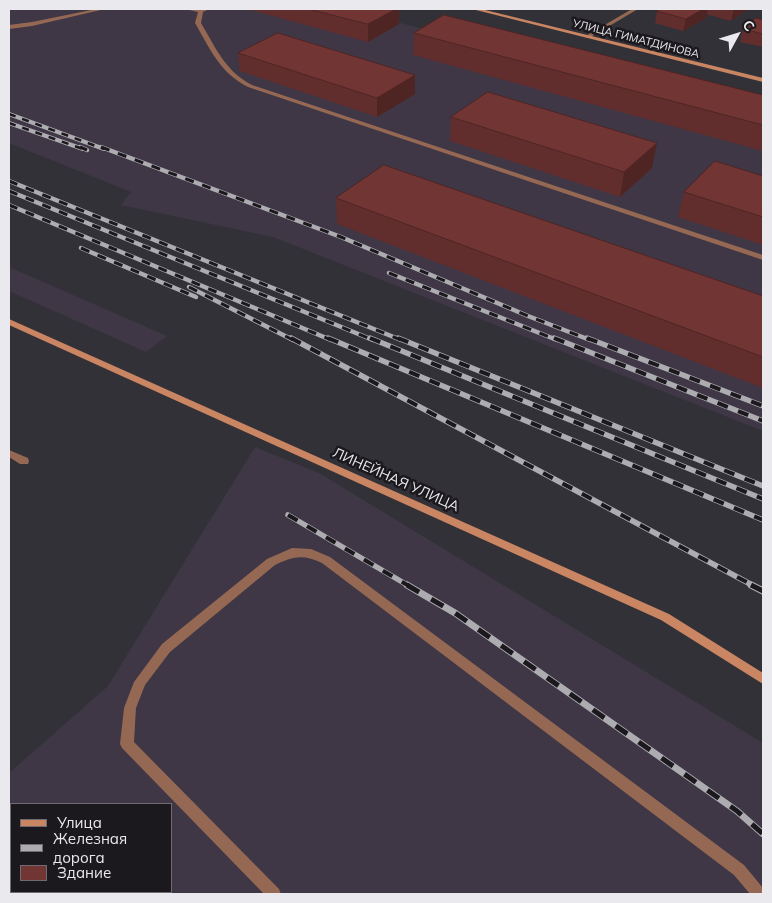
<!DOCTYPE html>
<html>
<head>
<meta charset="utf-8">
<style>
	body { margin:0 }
	#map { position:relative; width:772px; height:903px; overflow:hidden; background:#333138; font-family:Mulish,sans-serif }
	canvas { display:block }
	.frame { position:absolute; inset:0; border:10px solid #eae9ed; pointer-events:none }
	.legend { position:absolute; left:10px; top:803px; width:162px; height:90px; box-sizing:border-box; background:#1b191d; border:1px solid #6e6c70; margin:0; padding:6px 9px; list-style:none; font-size:15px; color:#eae9ed }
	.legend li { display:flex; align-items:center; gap:10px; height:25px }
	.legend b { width:25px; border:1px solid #6e6c70 }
	.north { position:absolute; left:712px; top:10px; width:50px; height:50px; -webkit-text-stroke:4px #1b191d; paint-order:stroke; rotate:51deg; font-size:14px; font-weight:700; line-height:20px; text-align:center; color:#eae9ed }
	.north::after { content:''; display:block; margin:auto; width:18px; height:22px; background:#eae9ed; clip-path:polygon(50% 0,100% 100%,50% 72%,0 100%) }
</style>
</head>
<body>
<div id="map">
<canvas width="772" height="903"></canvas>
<div class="frame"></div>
<ul class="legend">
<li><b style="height:6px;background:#ca8562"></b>Улица</li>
<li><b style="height:6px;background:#adacb1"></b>Железная дорога</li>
<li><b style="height:14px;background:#713534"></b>Здание</li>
</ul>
<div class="north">С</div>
</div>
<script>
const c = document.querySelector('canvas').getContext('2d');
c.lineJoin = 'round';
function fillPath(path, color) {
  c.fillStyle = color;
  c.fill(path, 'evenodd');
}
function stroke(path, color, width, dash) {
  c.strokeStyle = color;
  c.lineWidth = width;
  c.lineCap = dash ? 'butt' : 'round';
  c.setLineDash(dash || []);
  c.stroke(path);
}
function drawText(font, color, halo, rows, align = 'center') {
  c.font = font + ' Mulish,sans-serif';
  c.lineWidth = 5;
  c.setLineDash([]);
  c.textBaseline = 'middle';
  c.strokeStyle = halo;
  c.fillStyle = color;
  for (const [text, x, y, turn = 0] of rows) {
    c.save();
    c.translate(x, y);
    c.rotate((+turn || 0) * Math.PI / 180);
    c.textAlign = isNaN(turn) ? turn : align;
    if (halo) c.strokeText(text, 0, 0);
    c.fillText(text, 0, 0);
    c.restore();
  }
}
const industrial = new Path2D(`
	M9,9H346L763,116V431L273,237L121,205L131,192L9,143Z
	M9,267L167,336L146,352L9,291Z
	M255,447L319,473L763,743V894H9V773L108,686ZM11,804H171V892H11Z`);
const lane = new Path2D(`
	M96,9H105L32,26L9,29V25L32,22Z
	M185,9H209L203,12L201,23C216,48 225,71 252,85L763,255V260L248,87C220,73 210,49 195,23L198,12Z
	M9,450L28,458L29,461L28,464H20L9,457Z
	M292,548L311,549L330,557L744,865L763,888V894H750L734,875L322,563C304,554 293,556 275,565L170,652L145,685L136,708L134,742L279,889L281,894H264L122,748L120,744L124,708L134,682L162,644L267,559Z`);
const street = new Path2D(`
	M632,9H638L589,38L584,37Z`);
const secondary = new Path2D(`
	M472,9H481L763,78V82Z
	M9,319L669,614L763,673V684L661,620L9,325Z`);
const railFar3 = new Path2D(`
	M9,114L104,149
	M9,123L83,149`);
const railFar2 = new Path2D(`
	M80,147L87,150
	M101,147L341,237L528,316L590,340
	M9,181L401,340
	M9,191L373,340
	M9,205L331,340
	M81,248L196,297
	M389,273L557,340
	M189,287L293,340`);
const railFar1 = new Path2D(`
	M291,338L754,586
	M328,338L763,520
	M370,338L763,499
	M398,338L763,486
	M554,338L763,421
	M587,338L763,406
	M288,515L409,586`);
const rail = new Path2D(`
	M407,585L455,613L737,811L763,834
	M751,585L763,591`);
const wall = new Path2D(`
	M247,9H399V24L368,42Z
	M660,9H748L731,21L706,14V18L683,31L655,23L657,11Z
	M763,20V47L740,42L743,29Z
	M414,33L763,95V151L413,55Z
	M238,53L415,75V94L377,117L240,71Z
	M451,117L652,168L620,197L450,141Z
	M763,176V245L678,217L684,192Z
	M336,198L763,296V388L337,224Z`);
const shadedWall = new Path2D(`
	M396,9H399V24L368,42V24Z
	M703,9H708L706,18L683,31L686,19Z
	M734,9H748L731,21Z
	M415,75V94L377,117V98Z
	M657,143L652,168L620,197L624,172Z`);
const building = new Path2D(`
	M309,9H396L368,24Z
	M660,9H703L686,19L657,11Z
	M444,15L763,95V125L414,33Z
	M756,18L763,20V34L743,29Z
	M278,33L415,75L377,98L238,53Z
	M488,92L657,143L624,172L451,117Z
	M715,161L763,176V217L684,192Z
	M384,165L763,296V357L336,198Z`);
const farStreetnames = [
	["УЛИЦА ГИМАТДИНОВА",636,39,14]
];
const streetNames = [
	["ЛИНЕЙНАЯ УЛИЦА",396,480,24]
];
fillPath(industrial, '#3f3646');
fillPath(lane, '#946852');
fillPath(street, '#946852');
fillPath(secondary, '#ca8562');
stroke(railFar3, '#adacb1', 4);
stroke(railFar2, '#adacb1', 4.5);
stroke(railFar1, '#adacb1', 5.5);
stroke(rail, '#adacb1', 7);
stroke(railFar3, '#1b191d', 2.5, [7]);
stroke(railFar2, '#1b191d', 3, [9]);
stroke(railFar1, '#1b191d', 4, [11]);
stroke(rail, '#1b191d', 5, [14]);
fillPath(wall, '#612e2d');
fillPath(shadedWall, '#4f2524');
fillPath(building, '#713534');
stroke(building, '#4f2524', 1);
drawText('11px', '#eae9ed', '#1b191d', farStreetnames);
drawText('14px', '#eae9ed', '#1b191d', streetNames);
</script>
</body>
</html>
